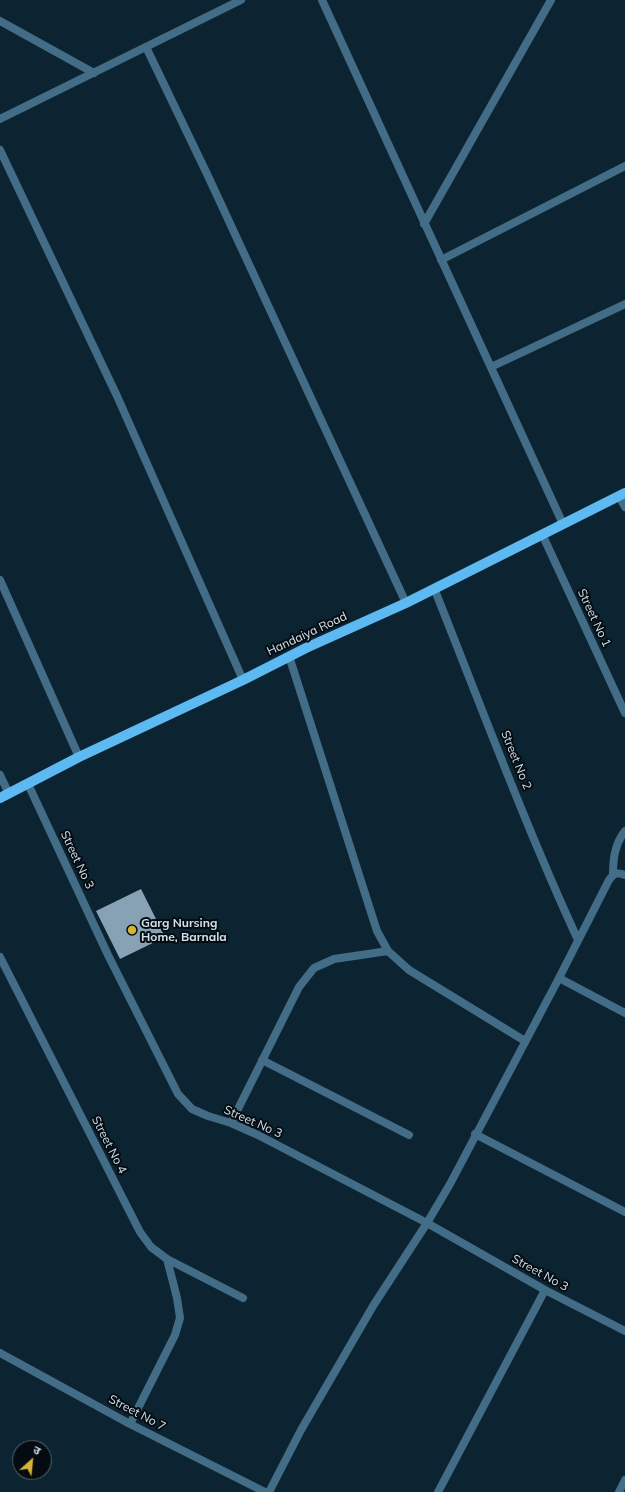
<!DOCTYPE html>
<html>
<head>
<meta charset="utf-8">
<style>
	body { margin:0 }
	#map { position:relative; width:625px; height:1492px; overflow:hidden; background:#0c2432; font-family:Mulish,"Noto Sans Devanagari",sans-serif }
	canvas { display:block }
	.north { position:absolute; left:12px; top:1440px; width:40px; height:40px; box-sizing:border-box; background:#040c12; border:1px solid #566168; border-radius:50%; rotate:27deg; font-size:11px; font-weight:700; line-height:16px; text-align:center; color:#d2e0e9 }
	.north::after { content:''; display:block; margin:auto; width:14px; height:18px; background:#d8b434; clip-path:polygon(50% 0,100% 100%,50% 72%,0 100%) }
</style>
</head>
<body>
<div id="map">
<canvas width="625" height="1492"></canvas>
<div class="north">उ</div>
</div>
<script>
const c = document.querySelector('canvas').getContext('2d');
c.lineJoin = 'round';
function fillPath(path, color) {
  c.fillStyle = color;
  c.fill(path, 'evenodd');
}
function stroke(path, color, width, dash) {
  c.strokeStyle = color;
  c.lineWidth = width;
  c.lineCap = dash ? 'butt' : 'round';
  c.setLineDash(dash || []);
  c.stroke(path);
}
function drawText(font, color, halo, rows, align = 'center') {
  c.font = font + ' Mulish,sans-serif';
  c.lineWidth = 4;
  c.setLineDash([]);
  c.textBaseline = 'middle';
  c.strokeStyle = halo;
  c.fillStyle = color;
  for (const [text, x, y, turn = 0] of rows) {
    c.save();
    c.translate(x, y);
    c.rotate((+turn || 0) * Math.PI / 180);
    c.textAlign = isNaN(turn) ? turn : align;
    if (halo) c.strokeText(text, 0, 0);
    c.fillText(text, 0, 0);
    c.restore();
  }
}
const building = new Path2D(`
	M141,889L165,937L120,959L96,911Z`);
const lane = new Path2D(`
	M619,496L625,507`);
const street = new Path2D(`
	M322,0L563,524
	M0,21L94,73
	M146,47L208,176L406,603
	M0,119L241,0
	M0,150L117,396L243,680
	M424,224L551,0
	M441,260L625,166
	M491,367L625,304
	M542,534L625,713
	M0,580L79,757
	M434,588C481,706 525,825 578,940
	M289,656L377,931L388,951L409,970L525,1041
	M0,775L9,794
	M28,784L108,955L178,1094L192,1109L208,1116L231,1123L258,1135L427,1223L545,1290L625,1331
	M613,874C613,858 615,844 625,831
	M0,957L140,1232L151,1247L167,1259L243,1298
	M559,978L625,1013
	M262,1060L409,1135
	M231,1123L299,987L314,968L334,959L388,951
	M475,1134L625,1212
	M0,1353L130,1424L265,1492
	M130,1424L175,1335L180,1318L177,1298L167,1259
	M269,1492L301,1430L344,1356L373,1306L427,1223L450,1184L559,978L609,880C614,873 617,872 625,875
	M438,1492L545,1290
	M619,1492L625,1480`);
const primary = new Path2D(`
	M0,798L79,757L243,680L306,648L406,603L625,493`);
const markers = [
	[132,930,5,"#d8b434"]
];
const streetNames = [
	["Street No 1",594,618,65],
	["Handaiya Road",307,634,-25],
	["Street No 2",516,760,68],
	["Street No 3",77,860,65],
	["Street No 3",253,1122,24],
	["Street No 4",109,1145,63],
	["Street No 3",540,1273,29],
	["Street No 7",137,1413,28]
];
const poiNames = [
	["Garg Nursing",141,923],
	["Home, Barnala",141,937]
];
fillPath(building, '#87a2b4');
stroke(lane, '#436d87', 8);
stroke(street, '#436d87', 8);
stroke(primary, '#5db9f1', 10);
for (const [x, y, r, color] of markers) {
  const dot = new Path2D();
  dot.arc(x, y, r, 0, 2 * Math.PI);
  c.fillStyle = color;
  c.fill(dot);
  stroke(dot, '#040c12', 1.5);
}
drawText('12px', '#d2e0e9', '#040c12', streetNames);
drawText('bold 12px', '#d2e0e9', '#040c12', poiNames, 'left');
</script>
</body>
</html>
